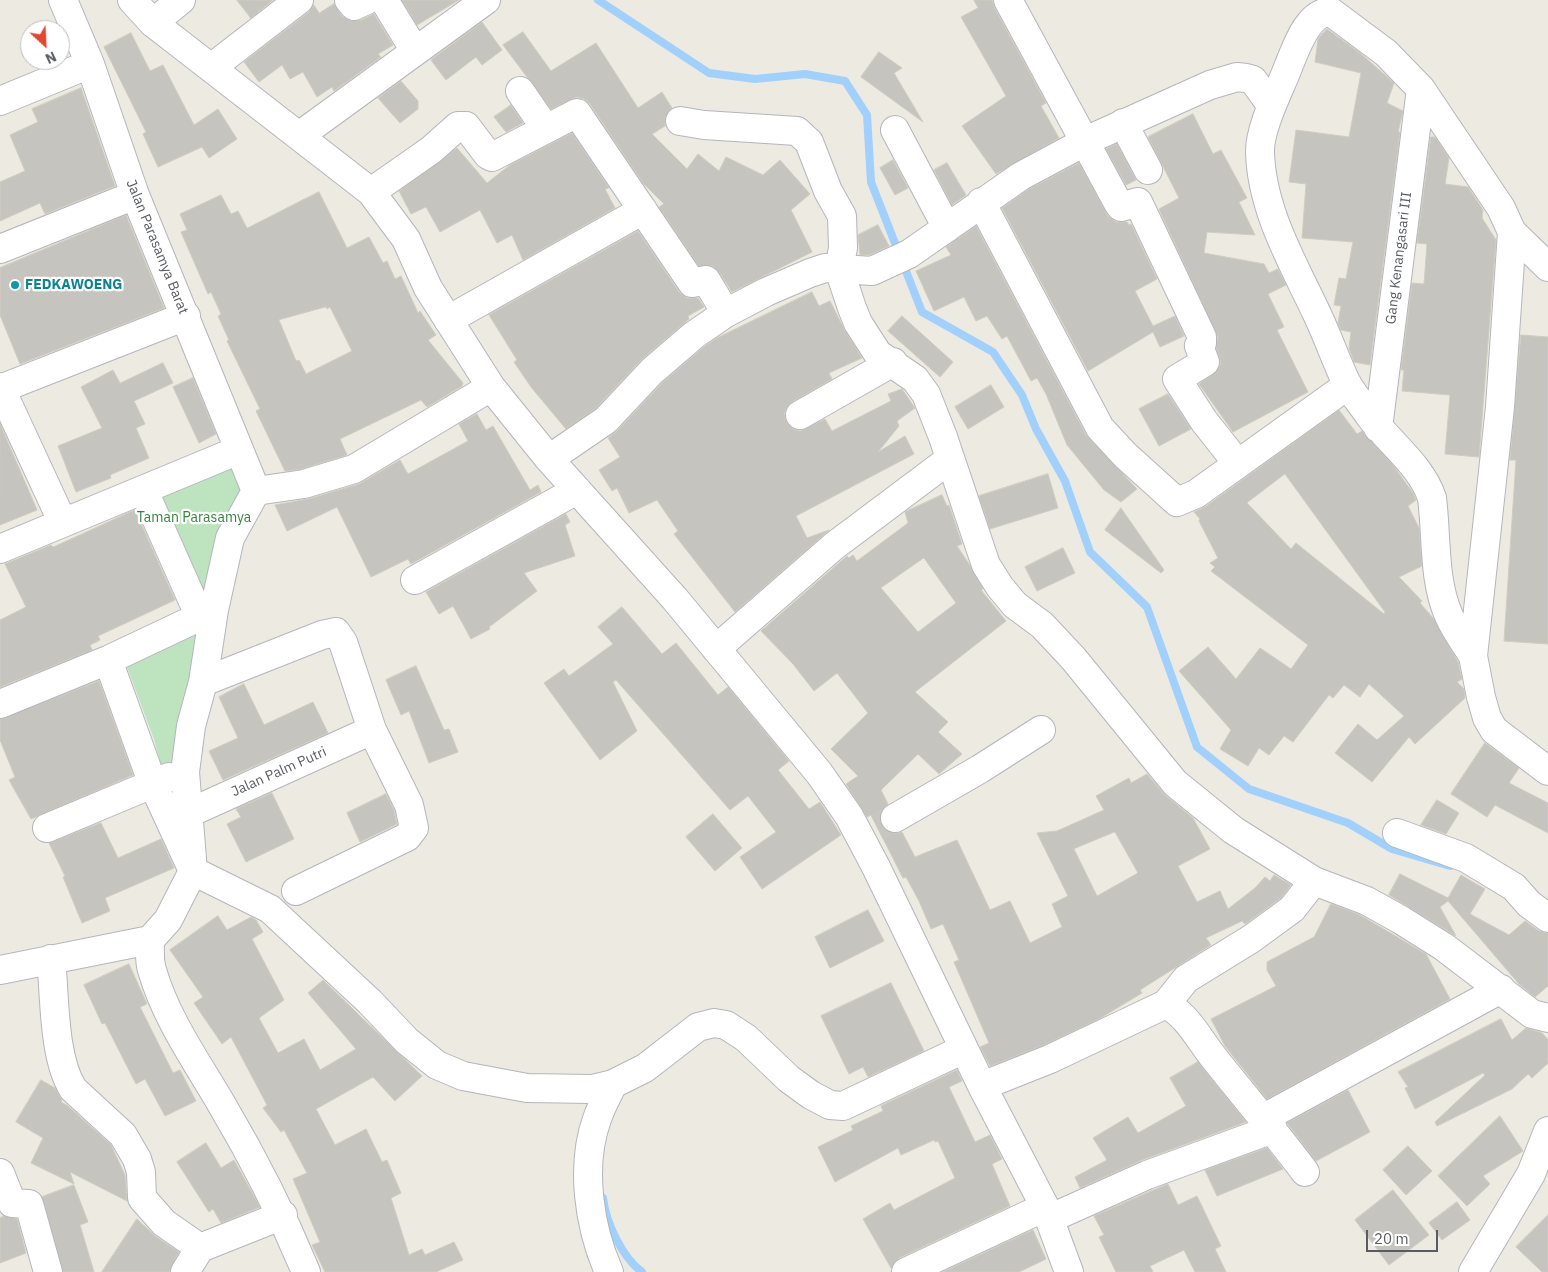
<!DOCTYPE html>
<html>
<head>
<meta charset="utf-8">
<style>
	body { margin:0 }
	#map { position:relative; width:1548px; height:1272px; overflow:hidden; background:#eceae1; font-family:"IBM Plex Sans",sans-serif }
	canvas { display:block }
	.north { position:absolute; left:20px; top:20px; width:50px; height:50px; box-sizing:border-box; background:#fff; border:1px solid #bdbec0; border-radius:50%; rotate:155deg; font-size:14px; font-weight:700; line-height:20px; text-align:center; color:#595c61 }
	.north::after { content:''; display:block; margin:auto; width:18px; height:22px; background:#e24730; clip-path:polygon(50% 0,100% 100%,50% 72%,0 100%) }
	.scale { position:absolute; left:1366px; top:1230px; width:72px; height:22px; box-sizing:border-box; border:2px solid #595c61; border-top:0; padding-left:6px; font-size:15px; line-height:18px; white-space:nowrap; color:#595c61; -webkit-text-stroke:4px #fff; paint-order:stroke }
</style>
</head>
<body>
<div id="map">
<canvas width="1548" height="1272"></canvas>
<div class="north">N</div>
<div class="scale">20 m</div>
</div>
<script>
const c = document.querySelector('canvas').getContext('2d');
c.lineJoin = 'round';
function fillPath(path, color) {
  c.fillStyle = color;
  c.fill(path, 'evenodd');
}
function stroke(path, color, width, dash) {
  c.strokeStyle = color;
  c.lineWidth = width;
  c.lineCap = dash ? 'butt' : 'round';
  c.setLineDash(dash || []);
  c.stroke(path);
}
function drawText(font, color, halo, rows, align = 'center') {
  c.font = font + ' "IBM Plex Sans",sans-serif';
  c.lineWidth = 4.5;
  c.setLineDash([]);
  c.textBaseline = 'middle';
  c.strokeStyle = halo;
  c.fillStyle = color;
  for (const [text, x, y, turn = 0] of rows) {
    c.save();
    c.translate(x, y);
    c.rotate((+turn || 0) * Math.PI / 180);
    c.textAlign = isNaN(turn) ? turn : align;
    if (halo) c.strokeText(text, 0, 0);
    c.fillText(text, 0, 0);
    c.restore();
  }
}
const green = new Path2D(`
	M240,456L244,502L182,807L170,797L154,739L124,659L180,612V586L143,497Z`);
const stream = new Path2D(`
	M598,0L709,73L755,79L805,74L845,81L867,115L871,182L922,312L993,352L1022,395L1036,429L1065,481L1090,552L1147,607L1197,747L1249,789L1348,823L1392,849L1450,866
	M603,1198C606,1223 622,1257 642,1272`);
const building = new Path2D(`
	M237,0H273L251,18Z
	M402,0H459L417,25Z
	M974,0H992L994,7L1046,103L1041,106L1059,138L996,174L962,126L1006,96L961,17L978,8Z
	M334,4L342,16L350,21L361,20L374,14L393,45L378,54L381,57L334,91L332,87L317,97L303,72L290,79L282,65L259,82L244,62L309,12L314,5L319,13Z
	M482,22L502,50L482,65L476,57L446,80L431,60Z
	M1327,29L1360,53L1394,83L1387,103L1403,111L1398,132H1400L1370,365L1354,362L1349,348L1351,332L1341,330L1338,323L1341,306L1334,305L1339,278L1346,279L1353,242L1302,238L1306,184L1289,182L1296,130L1349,137L1361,73L1315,62L1318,39Z
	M523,32L551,71L596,43L638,108L662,92L672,108L665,118V126L652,134L687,169L698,154L719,171L726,157L763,175L780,160L810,194L791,210L812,252L732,292L719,272L713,266H699L659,207L664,204L643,183L590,104L584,99L577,97L551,109L503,45Z
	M131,33L150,71L163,65L194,125L218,109L237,139L209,158L202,147L158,167L143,134L146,132L104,47Z
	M879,52L902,68L894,73L923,122L861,77Z
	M401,81L418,101V109L400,123L378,98Z
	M81,88L115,186L45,214L40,203L0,221V182L25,171L10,135L38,122L32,109Z
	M511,105L523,123L506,132L494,117Z
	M1193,114L1213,154L1221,150L1247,198L1239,202L1255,235L1207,232L1204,253L1264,264L1269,273L1278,269L1286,285L1268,294L1284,327L1277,330L1308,392L1233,432L1199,384L1218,370L1221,363L1216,347L1218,337L1159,209L1179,198L1148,137Z
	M572,133L609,188L605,189L615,208L523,260L512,235L497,243L480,210L440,232L426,207L411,214L399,191L457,148L487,183L510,165Z
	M1431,137H1435L1449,158L1445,184L1468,187L1483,210L1482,218L1496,240L1479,457L1445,454L1450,395L1402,391L1404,370H1401L1412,283L1424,284L1427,244L1417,243Z
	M1117,144L1136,180L1126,185L1106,149Z
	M893,160L908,188L895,195L880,168Z
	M947,163L966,195L952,205L934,170Z
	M1079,163L1108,216L1116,222H1127L1129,225L1131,224L1157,279L1135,291L1153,326L1175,316L1184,336L1160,347L1153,332L1088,371L1002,208L1029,189Z
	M319,192L347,248L369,237L383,263L387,261L395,279L401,276L418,313L420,311L436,335L428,340L463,383L462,386L427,407L421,400L340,439L347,455L301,469L285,471L256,411L260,409L227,341L229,340L218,316L221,314L211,292L208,294L181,232L187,230L180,214L221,195L231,214L238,211L247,228ZM326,307L327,309L330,307L352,351L306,374L299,360L296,361L279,320Z
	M126,215L164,308L20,364L0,315V268Z
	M878,225L889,246L869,255H860L858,235Z
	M976,226L1086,435L1137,489L1121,502L1104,490L1067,445L1046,394L1037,378L1031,381L1007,336L1002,339L987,316L976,321L964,297L934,311L916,271L951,255L946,247Z
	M638,231L679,292L687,298H698L704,307L688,316L689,319L642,359L596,408L566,429L531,387L514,362L517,360L489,315Z
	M812,292L819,306L830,301L845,331L862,358L829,373L832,379L792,402L787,407L784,414L787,423L793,429L800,431L825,419L832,431L891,401L888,394L902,389L915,408L897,421L899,426L878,452L905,436L914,454L796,516L807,538L829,530L735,612L674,534L678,531L657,500L629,513L617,488L612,491L599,470L620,457L608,438L617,431L663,382L704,347L717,338Z
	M902,316L953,362L940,377L888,331Z
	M1521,335L1548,337V644L1504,641L1516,460H1510Z
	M163,363L173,383L134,401L145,424L136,428L149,458L110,475L111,478L76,492L58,446L102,428L81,387L113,370L120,383Z
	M193,378L216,434L199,443L173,387Z
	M991,385L1004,407L968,429L955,407Z
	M1168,394L1191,429L1159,446L1139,409Z
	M1339,410L1357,434L1362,431L1392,464L1413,493L1416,500L1408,506L1419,528L1422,566L1399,577L1422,601L1420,603L1433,618L1458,662L1462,679L1457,682L1464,689L1465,698L1415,744L1409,737L1372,782L1335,753L1358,724L1377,740L1404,716L1369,684L1360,697L1344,685L1333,698L1329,695L1293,742L1284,736L1269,755L1259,748L1248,766L1220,749L1231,730L1179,671L1208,647L1236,679L1260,648L1291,669L1308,645L1211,571L1215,567L1210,563L1218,558L1199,521L1200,519L1194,512L1205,507ZM1285,474L1385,612L1384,614L1296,543L1291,549L1247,503Z
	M477,414L486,430L493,426L530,490L538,485L541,492L411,564L408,559L371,577L337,507L287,531L275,505L308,499L359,484L400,460L408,474L468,441L459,424Z
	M0,424L37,510L0,525Z
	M1048,474L1058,508L990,529L979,496Z
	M942,495L947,506L949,505L962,544L957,546L969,564L983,589L981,590L1006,621L915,692L948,722L938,732L962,754L939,774L918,754L881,790L888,804L881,811L879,818L882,826L888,832L894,834L902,832L915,857L957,840L990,910L1010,901L1030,943L1062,927L1052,904L1068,896L1037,833L1057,831L1104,810L1096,796L1129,778L1131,783L1147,774L1165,795L1193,818L1210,849L1178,866L1197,902L1220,891L1228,909L1255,888L1265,877L1270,881L1274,875L1291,885L1281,898L1245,924L1242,921L1206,938L1211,945L1140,990L1142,993L1099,1019L1044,1045L990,1066L980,1047L989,1043L954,962L959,960L943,924L931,929L919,901L906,877L903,878L871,815L867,817L846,784L858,776L831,749L868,713L837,673L814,691L793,664L761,631L847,556L849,558L853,555L857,561L908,523L905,512ZM924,558L956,603L918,632L881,588ZM1115,832L1138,873L1097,896L1074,849Z
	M1121,508L1164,570L1161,573L1105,530Z
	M135,510L175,600L98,636L100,640L90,645L92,650L0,687V620L26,607L5,564L51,545L53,547Z
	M566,514L570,522L565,525L575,556L524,573L537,591L489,627L490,629L471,639L453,606L439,614L426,592Z
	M1063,548L1075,573L1037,591L1025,567Z
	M622,607L662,654L676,643L718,695L728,687L789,761L778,770L809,809L820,802L841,835L762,889L740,857L776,832L748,796L730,810L616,680L613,682L637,731L600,760L544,683L564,669L569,676L613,644L598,627Z
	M416,666L444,730L449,729L458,752L429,763L409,711L401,715L386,680Z
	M99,681L133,775L31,819L9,780L15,777L0,740V719Z
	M244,684L264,725L313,702L328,733L223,780L209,751L238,738L219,697Z
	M1485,743L1519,768L1509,783L1548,803V833L1495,805L1487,817L1451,794Z
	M272,793L294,839L246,862L227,824L241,817L236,809Z
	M386,794L394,810L397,824L360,842L347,813Z
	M1437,800L1459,813L1446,834L1421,825Z
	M713,814L742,848L715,871L686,837Z
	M101,823L118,858L161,839L174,868L105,898L110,911L82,923L63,877L65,876L49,843Z
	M1400,874L1448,898L1461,875L1485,889L1470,914L1509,935L1525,921L1539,931L1548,933V986L1535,997L1519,984L1448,901L1440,907L1456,936L1389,895Z
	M1331,904L1360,915L1426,954L1450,999L1267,1099L1225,1046L1211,1019L1276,986L1267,970V962L1314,937Z
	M868,910L884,941L830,968L815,937Z
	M218,916L227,930L251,917L256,920L263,932L252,939L284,1000L259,1018L278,1053L304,1039L320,1070L356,1049L308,993L323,980L422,1076L395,1101L373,1077L316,1109L335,1145L366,1129L382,1162L387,1160L401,1193L391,1198L409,1255L422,1249L425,1255L454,1242L463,1260L436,1272H325L312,1245L320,1242L293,1179L307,1173L284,1130L281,1132L263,1108L267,1105L231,1037L222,1044L194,1003L203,997L170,950Z
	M129,964L147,1004L140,1007L173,1073L180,1070L196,1101L165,1116L145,1079L136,1084L105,1023L102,1024L84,985Z
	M891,983L924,1051L868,1077L863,1067L849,1074L821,1016Z
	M1501,1019L1512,1040L1526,1028L1542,1033L1548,1040V1063L1532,1078L1528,1074L1512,1089L1437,1126L1435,1122L1485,1075L1483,1073L1415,1109L1405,1088L1408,1087L1398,1072Z
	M1198,1062L1246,1122L1142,1160L1080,1188L1075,1177L1107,1160L1093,1138L1128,1117L1138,1133L1186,1106L1170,1078Z
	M957,1070L962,1081L949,1087L975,1142L990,1135L1002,1159L992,1164L1010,1206L899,1258L891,1268L863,1219L890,1203L894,1210L955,1178L938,1141L935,1142L934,1140L901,1155L898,1148L835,1182L818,1147L853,1130L851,1126L883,1111L881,1106Z
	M41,1080L55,1088L62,1100L61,1102L68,1106L111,1145L125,1175L127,1201L70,1172L74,1184L31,1163L43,1138L16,1122Z
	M1348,1090L1370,1132L1316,1161L1287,1123Z
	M1500,1116L1523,1151L1483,1176L1490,1184L1467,1206L1438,1176Z
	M206,1143L221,1168L234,1160L260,1207L221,1223L213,1209L209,1212L177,1162Z
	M1408,1146L1432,1171L1406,1195L1383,1170Z
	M1267,1148L1283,1169L1217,1196L1205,1170Z
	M1168,1184L1178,1205L1197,1196L1221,1246L1215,1249L1226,1272H1195L1184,1250L1150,1266L1153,1272H1116L1099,1237L1104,1235L1094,1216Z
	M74,1185L88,1222L80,1225L94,1272H63L42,1197Z
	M1393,1190L1429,1235L1389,1265L1355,1220Z
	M1457,1202L1470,1220L1442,1240L1429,1223Z
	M1548,1215V1272H1542L1516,1247Z
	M5,1216L17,1219L26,1253L0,1263V1218Z
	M137,1219L155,1236L179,1252L169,1272H102Z
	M1033,1230L1046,1259L1019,1272H943Z`);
const minorTunnel = new Path2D(`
	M877,827L895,818`);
const minor = new Path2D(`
	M63,0L90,64L135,195L256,491
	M132,0L153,23L371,192L406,239L428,288L491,387L549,459L675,599L819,773L849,816L876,867L982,1086L1045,1207L1069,1272
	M349,0L354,6L367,0
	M384,0L415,51
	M1008,0L1118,203L1121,207L1138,202L1202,337V343L1199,346L1205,362L1177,379L1204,421L1238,464
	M153,23L181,0
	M211,68L299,0
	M520,91L546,129
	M0,101L90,64
	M680,121L704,125L797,131L809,142L828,191L842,216L843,248L839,269L852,308L858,323L878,354L915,379L926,394L943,437L986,565L1000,587L1015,605L1042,625L1073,658L1175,783L1233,830L1314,881L1367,901L1401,920L1444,947L1532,1014L1548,1018
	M1123,123L1148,170
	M895,130L947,228
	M299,136L486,0
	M371,192L431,150L458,126H466L488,155L492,157L577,113L692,283L706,280L726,313
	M981,202L1100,428L1125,455L1177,502L1196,494L1348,385
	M1512,232L1500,407L1473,656L1481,697L1487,718L1494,730L1548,771
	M0,249L135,195
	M448,320L643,210
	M0,387L63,523
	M0,389L186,316
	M800,415L893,362
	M1378,428L1421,89
	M549,459L606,420L652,371L694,335L726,313L766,292L810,273L825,268L872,271L909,254L1021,176L1092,138L1210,85L1237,77L1246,78L1253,80L1271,105
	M144,491L199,615
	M0,549L239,450
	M415,580L577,490
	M716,649L834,546L950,459
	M1473,656C1465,643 1455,630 1449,616C1433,580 1437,537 1432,498C1421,465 1389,443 1369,415C1362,405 1353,394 1347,384C1336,361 1328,337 1317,314C1293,263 1261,209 1260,151C1260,126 1280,89 1289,65C1296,48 1308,11 1331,12L1386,53L1421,89L1501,208L1512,232L1548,267
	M108,660L152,782L193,871L270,909L370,1002L407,1041L437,1065L463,1076L527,1088L592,1089L613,1084L645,1068L698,1027L714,1023L726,1025L746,1038L789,1079L811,1095L830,1105L843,1106L964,1049
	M203,682L322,635L336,632L343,642L372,730L409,805L414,828L407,837L296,891
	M0,704L108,660L214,610
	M187,814L372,730
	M895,818L980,769L1041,730
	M47,828L169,777
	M1397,833L1466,858L1514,887L1529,904L1548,918
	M51,959C55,997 53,1057 73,1089L123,1135L137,1159L141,1172L142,1198L164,1223L200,1248
	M0,970L150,940
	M1166,1004C1189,1017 1198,1038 1214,1058C1244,1096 1276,1133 1305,1172
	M982,1086L1050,1059L1166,1004L1186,979L1251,939L1292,909L1314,881
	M1264,1118L1501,989
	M0,1173L12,1203L29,1204L48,1272
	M1049,1219L1147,1175L1273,1129
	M185,1272L200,1248L283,1215
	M306,1272C282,1214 254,1159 222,1105C197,1062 166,1019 152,970C149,961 150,949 150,940L168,920L193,871L185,772L191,726L203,682L214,610L230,538L256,491L304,484L354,469L491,387
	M609,1272C589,1227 580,1166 597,1119C601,1107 607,1096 613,1084
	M906,1272L1045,1207`);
const tertiary = new Path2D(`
	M1473,1272L1531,1174L1548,1131`);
const markers = [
	[15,285,5,"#0f9aa8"]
];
const streetNames = [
	["Jalan Parasamya Barat",157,247,68],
	["Gang Kenangasari III",1399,258,-83],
	["Jalan Palm Putri",279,772,-24]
];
const cultureNames = [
	["FEDKAWOENG",25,285]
];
const parkNames = [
	["Taman Parasamya",194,518]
];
fillPath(green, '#bde3bf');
stroke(stream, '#a1d0fc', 8);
fillPath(building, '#c6c4be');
stroke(building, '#d0ccbf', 1);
stroke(minorTunnel, '#c7c6c1', 28, [28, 14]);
stroke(minor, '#b3b6bb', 30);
stroke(tertiary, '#b3b6bb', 30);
stroke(minor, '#fff', 28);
stroke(tertiary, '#fff', 28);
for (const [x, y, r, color] of markers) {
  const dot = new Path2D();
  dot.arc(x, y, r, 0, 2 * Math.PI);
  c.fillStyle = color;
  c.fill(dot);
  stroke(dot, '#fff', 2);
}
drawText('14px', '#595c61', '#fff', streetNames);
drawText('bold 14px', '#0d838f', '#fff', cultureNames, 'left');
drawText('14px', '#37823e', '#fff', parkNames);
</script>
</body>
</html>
